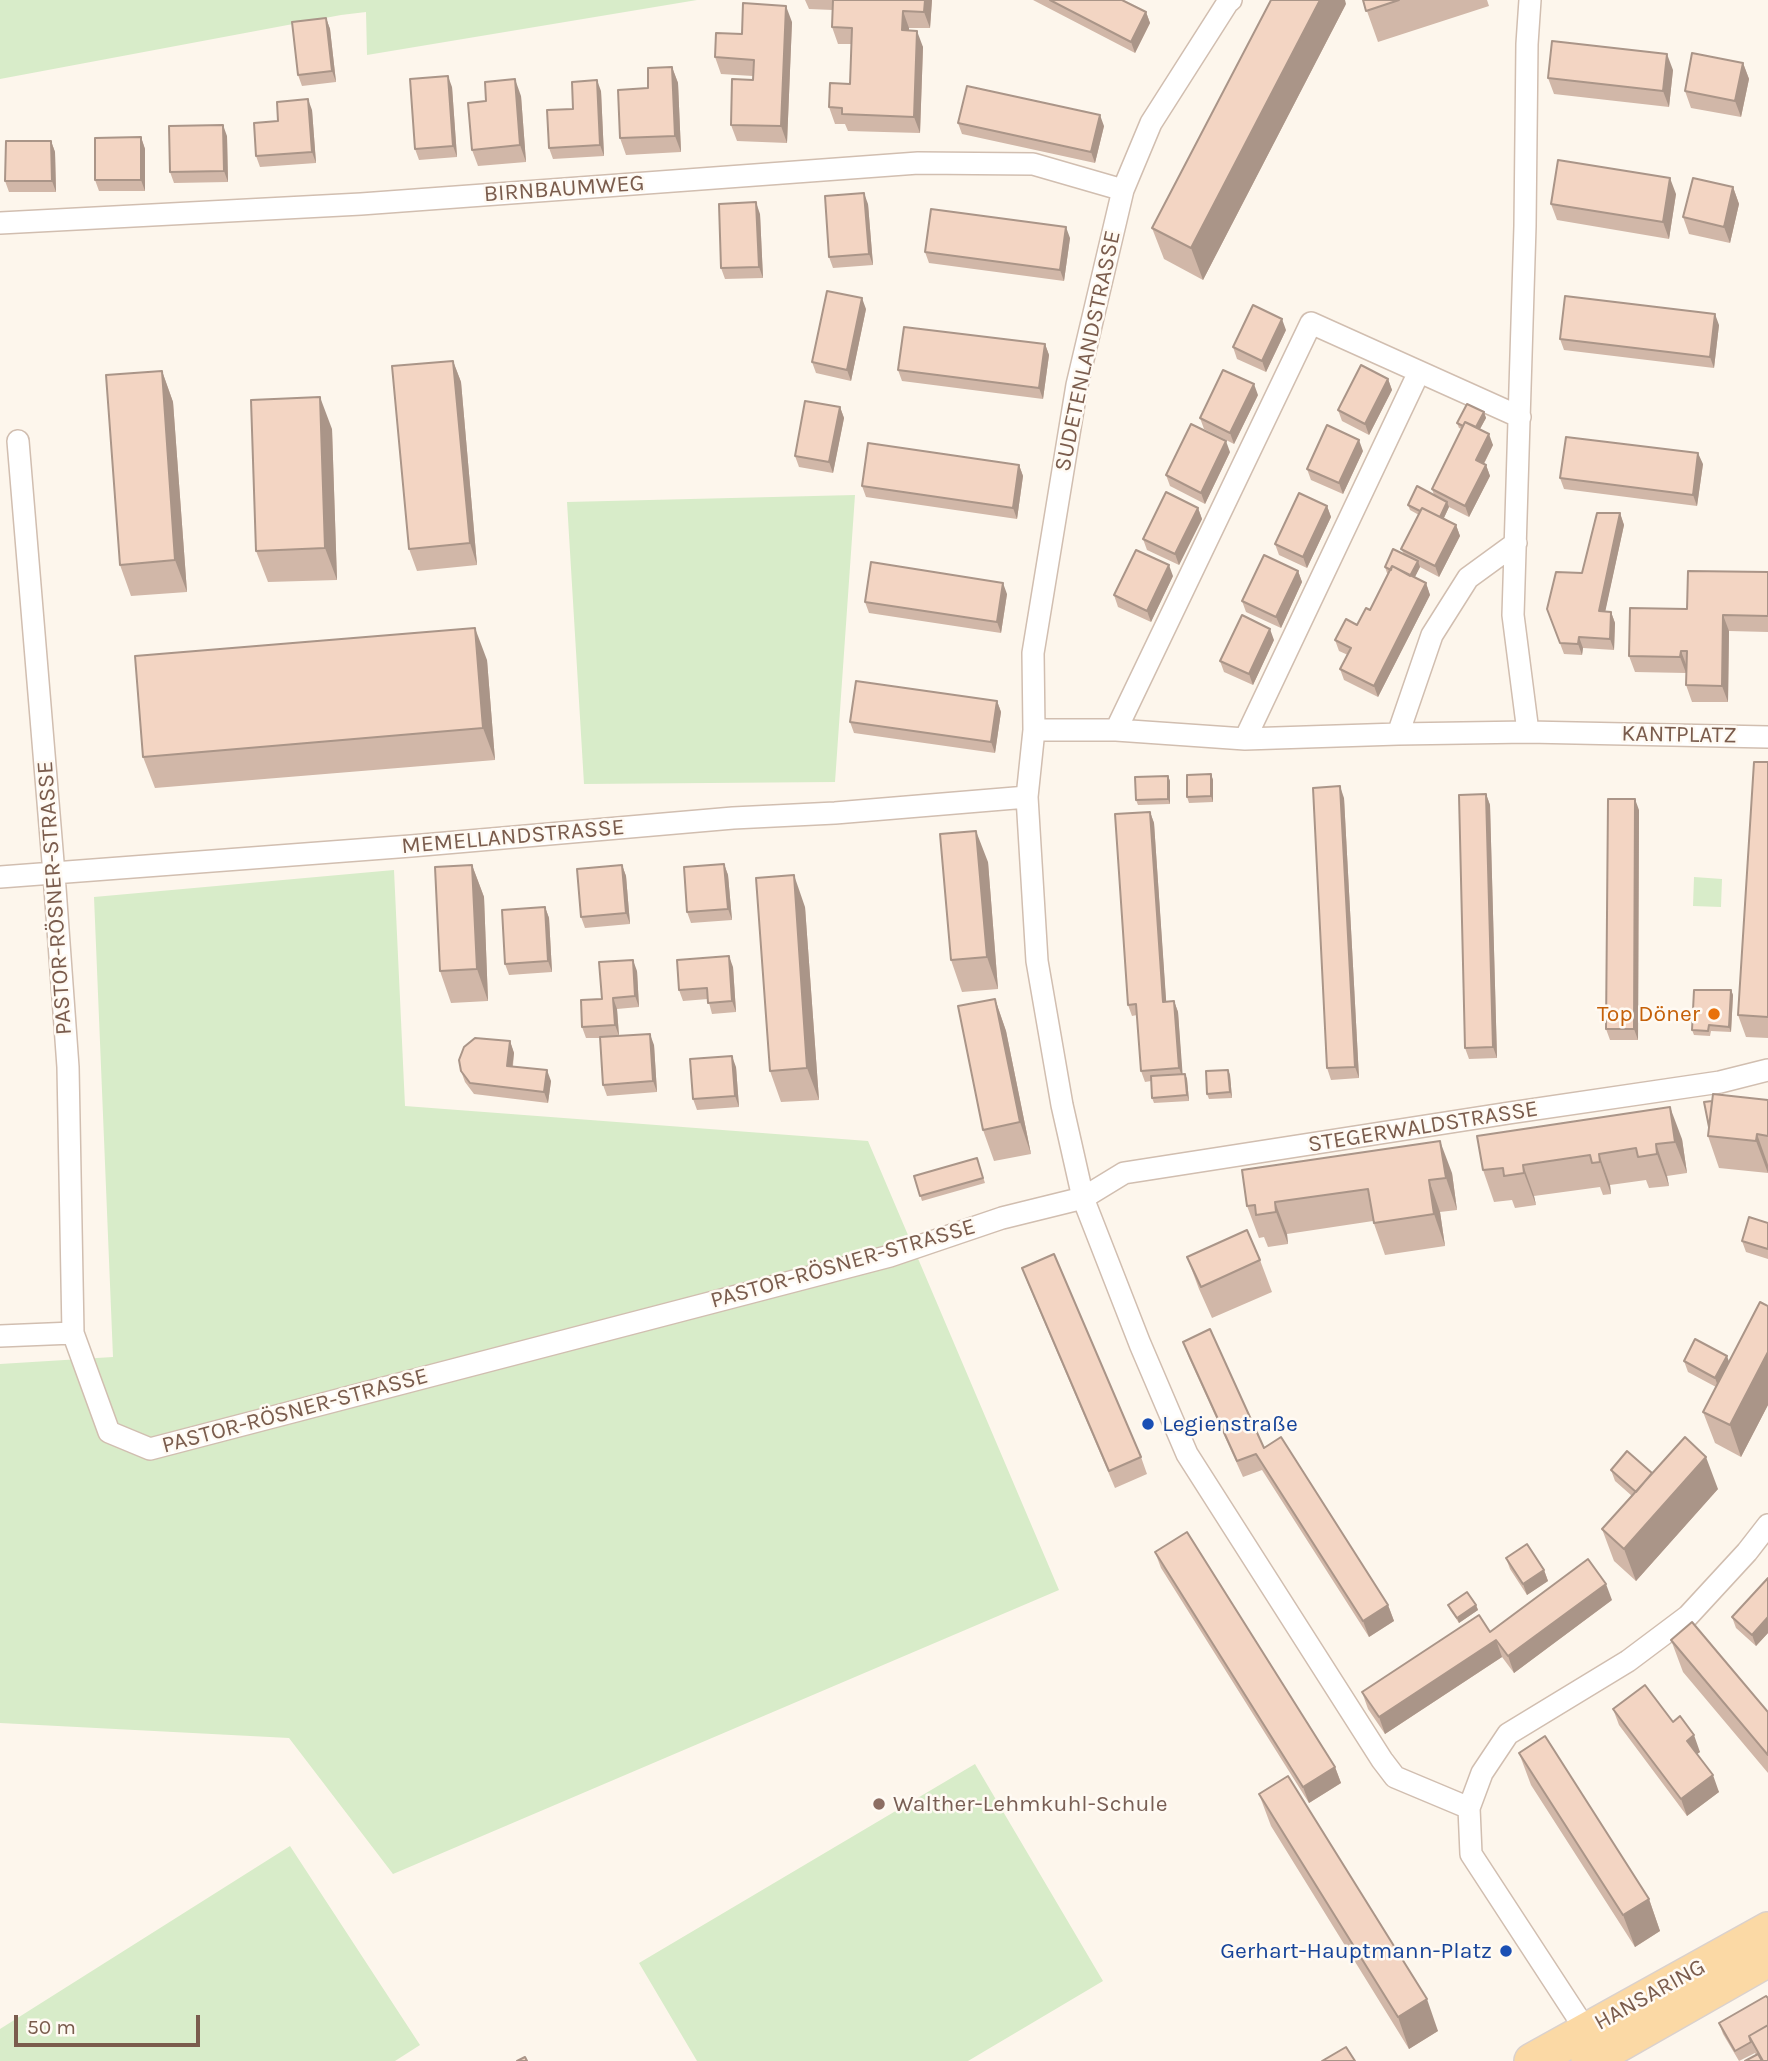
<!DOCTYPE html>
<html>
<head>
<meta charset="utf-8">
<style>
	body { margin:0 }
	#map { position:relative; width:1768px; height:2061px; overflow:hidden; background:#fdf6ec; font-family:Karla,sans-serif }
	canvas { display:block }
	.scale { position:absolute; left:14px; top:2015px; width:186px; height:32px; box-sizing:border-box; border:4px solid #7a5c4d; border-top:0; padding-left:9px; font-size:21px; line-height:24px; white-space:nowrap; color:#7a5c4d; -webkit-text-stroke:5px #fffaf3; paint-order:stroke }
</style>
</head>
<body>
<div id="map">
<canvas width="1768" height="2061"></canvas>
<div class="scale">50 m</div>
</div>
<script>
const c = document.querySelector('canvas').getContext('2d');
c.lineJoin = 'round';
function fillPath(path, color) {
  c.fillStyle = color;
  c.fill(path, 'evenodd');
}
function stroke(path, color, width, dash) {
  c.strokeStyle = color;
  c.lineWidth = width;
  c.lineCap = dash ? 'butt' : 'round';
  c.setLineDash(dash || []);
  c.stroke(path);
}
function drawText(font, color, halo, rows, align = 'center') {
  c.font = font + ' Karla,sans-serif';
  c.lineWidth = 5;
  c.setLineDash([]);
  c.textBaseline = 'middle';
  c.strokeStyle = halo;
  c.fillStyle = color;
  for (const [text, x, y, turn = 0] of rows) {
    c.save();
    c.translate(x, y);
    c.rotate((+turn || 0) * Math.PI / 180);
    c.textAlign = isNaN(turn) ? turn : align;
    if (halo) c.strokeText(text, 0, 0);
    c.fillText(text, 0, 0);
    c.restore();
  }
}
const green = new Path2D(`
	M0,0H697L367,55L366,12L341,15L0,79Z
	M855,495L835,782L584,784L567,502Z
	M394,870L405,1106L868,1141L1059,1590L393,1874L289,1738L0,1723V1364L113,1357L94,897Z
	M1694,877L1722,879L1721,907L1693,906Z
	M975,1764L1103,1981L968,2061H697L639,1963Z
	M290,1846L420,2045L395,2061H0V2029Z`);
const minor = new Path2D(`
	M1231,0L1228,2L1151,123L1123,190L1077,385L1033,653L1034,730L1027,797L1037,961L1062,1105L1083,1198L1140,1344L1187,1454L1382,1760L1395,1777L1469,1808
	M0,223L361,204L918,163L1033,164L1123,190
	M18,441L54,874L68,1067L73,1333L109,1432L150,1449L890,1256L1002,1218L1083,1198L1124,1173L1509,1113L1720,1082L1768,1070
	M1034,730H1116L1245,739L1398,734L1528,732L1768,737
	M1116,730L1311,323L1520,417
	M1528,732L1513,615L1525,226L1527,44L1530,0
	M1398,734L1432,635L1468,578L1516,543
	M1245,739L1419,372
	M0,877L411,846L733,818L835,813L1027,797
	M0,1336L73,1333
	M1591,2038L1471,1854L1469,1808L1482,1773L1508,1734L1628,1661L1688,1616L1747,1552L1768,1525`);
const primary = new Path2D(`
	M1532,2061L1768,1930
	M1589,2061L1768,1959`);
const wall = new Path2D(`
	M805,0H932L930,28H909V30L923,47L920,133L848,131L845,124H835L829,107L850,84L852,44H838L832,27L833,10L809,9Z
	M1033,0H1122L1146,12L1150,23L1135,53Z
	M1363,0H1487L1489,6L1378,42Z
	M1346,4L1203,280L1164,259L1152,228Z
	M326,18L330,29L336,82L302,86L298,75Z
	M792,22L787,143L737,141L731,125L753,80V76L721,74L715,57L742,34Z
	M1743,63L1749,79L1741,117L1691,108L1685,91Z
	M672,67L678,83L681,152L626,155L620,138L648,88Z
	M1673,70L1669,107L1554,94L1548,78Z
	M452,87L457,157L419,160L415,149Z
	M601,91L604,156L553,159L549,148L573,109Z
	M521,96L526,162L478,166L472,150Z
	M312,110L316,163L260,167L256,156Z
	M958,123L1104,126L1095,163L962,134Z
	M227,136L228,182L174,183L170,172Z
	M141,137L145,149V191H99L95,180Z
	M51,141L55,152L56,192H9L5,181Z
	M1733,187L1739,204L1730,243L1689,234L1683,217Z
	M1676,194L1669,239L1557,220L1551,204Z
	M868,204L873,265L833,268L829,257Z
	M760,214L763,278L725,279L721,268Z
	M1070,238L1064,281L929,263L925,252Z
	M866,309L851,381L816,373L812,362Z
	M1719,325L1714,368L1564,350L1560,339Z
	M1286,330L1266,372L1237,359L1233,347Z
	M1045,344L1049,355L1043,399L902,381L898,370Z
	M453,361L461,382L477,565L417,571L409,549Z
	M162,371L173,402L187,592L131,596L120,565Z
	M1388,379L1392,390L1369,435L1342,421L1338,410Z
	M1258,395L1234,444L1204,429L1200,418Z
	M840,407L844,418L833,473L799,467L795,456Z
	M1484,412L1486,418L1480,429L1493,445L1484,464L1486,465L1490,476L1469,517L1449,507L1444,518L1456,525L1460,536L1439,577L1420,567L1414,578L1426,583L1430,595L1378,697L1344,680L1340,669L1348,655L1339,651L1335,640L1357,625L1370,610L1389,574L1387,573L1385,567L1404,554L1401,549L1419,515L1410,510L1408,505L1434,495L1432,489L1462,429L1459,428L1457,423Z
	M332,429L337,580L268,582L256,551Z
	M1363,451L1343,494L1311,480L1307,469Z
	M1230,452L1205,504L1170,486L1166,475Z
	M1703,464L1697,506L1564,489L1560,478Z
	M1019,465L1023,476L1017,519L866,497L862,486Z
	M1327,506L1331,517L1307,568L1279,555L1275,544Z
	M1198,508L1202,519L1179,565L1147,550L1143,539Z
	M1620,513L1624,525L1605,611L1611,612L1615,623L1614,650L1583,648L1582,655L1564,654L1547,609L1582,573Z
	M1298,571L1302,582L1281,628L1246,612L1242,601Z
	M1768,572V632L1729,631L1728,702H1692L1686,685V673L1635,672L1629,656L1687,609Z
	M1173,576L1151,622L1118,607L1114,595Z
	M1007,594L1001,633L869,613L865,602Z
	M1274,640L1253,685L1224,672L1220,661Z
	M487,660L495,760L155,788L143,757Z
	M997,701L1001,712L995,753L854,733L850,722Z
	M1768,762V1038L1746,1037L1738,1015Z
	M1211,774L1213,780V802L1189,803L1187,797Z
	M1168,776L1170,781V804L1138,805L1136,800Z
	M1486,794L1490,805L1497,1058L1469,1059L1465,1048Z
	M1344,798L1359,1078L1331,1080L1327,1068Z
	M1639,810L1638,1040H1610L1606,1029Z
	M1150,812L1154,823L1166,1002L1174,1001L1178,1012L1182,1074H1185L1187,1079L1189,1101L1154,1103L1152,1098L1151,1081L1145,1082L1141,1071L1137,1015L1132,1016L1128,1005Z
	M988,862L998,989L962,992L951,960Z
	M724,864L728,875L732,920L691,923L687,912Z
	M472,865L484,897L488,1001L451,1003L440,971Z
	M622,865L626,876L630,924L585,928L581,917Z
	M545,907L549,918L552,972L509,975L505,964Z
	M805,907L819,1100L781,1102L770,1071Z
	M733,967L736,1012L712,1014L708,999L683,1001L679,990Z
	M637,971L639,1007L617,1009L619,1036L654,1045L657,1092L607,1096L603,1085L600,1038H586L582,1027L602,999Z
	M1731,990L1733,995L1731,1032L1711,1031L1710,1036L1694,1035L1692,1030Z
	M995,999L1006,1031L1031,1154L994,1161L983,1130Z
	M510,1041L514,1053L513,1066L551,1081L548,1103L474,1094L465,1082L461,1071Z
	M736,1067L739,1107L697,1110L693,1099Z
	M1228,1070L1230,1075L1232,1098L1209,1099L1207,1094Z
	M1751,1098L1768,1100V1173L1719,1168L1708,1136Z
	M1682,1139L1687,1173L1667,1176L1669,1186L1649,1188L1646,1180L1610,1185L1611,1194L1603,1195L1600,1187L1534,1196L1536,1205L1515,1208L1512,1200L1494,1202L1483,1170Z
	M977,1158L985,1183L922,1201L914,1176Z
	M1452,1173L1457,1210L1440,1212L1445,1246L1385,1255L1373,1221L1287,1234L1288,1244L1268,1247L1264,1237L1259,1238L1247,1206Z
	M1768,1223V1259L1746,1252L1742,1241Z
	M1187,1257L1260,1260L1272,1292L1212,1318L1199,1289Z
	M1022,1268L1141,1457L1147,1474L1115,1488L1028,1284Z
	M1768,1306V1405L1741,1457L1715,1443L1703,1412L1716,1387L1688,1372L1684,1361L1729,1362Z
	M1183,1342L1264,1448L1388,1605L1394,1621L1369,1637L1262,1470L1243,1477L1189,1358Z
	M1611,1470L1718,1489L1636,1581L1614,1561L1602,1529L1632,1496L1615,1481Z
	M1155,1552L1335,1767L1341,1783L1309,1803L1161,1568Z
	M1506,1558L1544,1570L1548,1581L1527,1595L1510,1569Z
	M1768,1578V1633L1756,1646L1736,1628L1732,1617Z
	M1612,1600L1514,1673L1502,1657L1385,1734L1368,1709L1362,1692L1490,1632Z
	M1448,1605H1476L1478,1610L1459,1623L1450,1610Z
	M1671,1640L1768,1712V1773L1683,1672Z
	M1613,1709L1673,1722L1700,1752L1697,1754L1719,1792L1687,1816L1619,1725Z
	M1519,1753L1649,1899L1660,1931L1635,1947L1531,1785Z
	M1259,1794L1438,2031L1409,2049L1271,1826Z
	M1768,1998V2061L1756,2055L1755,2053L1739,2061L1723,2034L1719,2023Z`);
const shadedWall = new Path2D(`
	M925,0H932L930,28L924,12Z
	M1320,0H1345L1346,4L1203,280L1191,248Z
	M786,6L792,22L787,143L781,126Z
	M903,11L909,28L908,46L902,30Z
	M1146,12L1150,23L1135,53L1131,42Z
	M326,18L330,29L336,82L332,71Z
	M917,31L923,47L920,133L914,117Z
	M1667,54L1673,70L1669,107L1663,91Z
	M1743,63L1749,79L1741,117L1735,101Z
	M672,67L678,83L681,152L675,136Z
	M448,76L452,87L457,157L453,146Z
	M515,79L521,96L526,162L520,145Z
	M597,80L601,91L604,156L600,145Z
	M308,99L312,110L316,163L312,152Z
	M1100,115L1104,126L1095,163L1091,152Z
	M223,125L227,136L228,182L224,171Z
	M141,137L145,149V191L141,180Z
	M51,141L55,152L56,192L52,181Z
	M1670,178L1676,194L1669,239L1663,222Z
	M1733,187L1739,204L1730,243L1724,227Z
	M864,193L868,204L873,265L869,254Z
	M756,202L760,214L763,278L759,267Z
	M1066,227L1070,238L1064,281L1060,270Z
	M862,298L866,309L851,381L847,370Z
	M1715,314L1719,325L1714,368L1710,357Z
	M1282,319L1286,330L1266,372L1262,361Z
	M1045,344L1049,355L1043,399L1039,388Z
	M453,361L461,382L477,565L470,543Z
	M162,371L173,402L187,592L175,560Z
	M1388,379L1392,390L1369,435L1365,424Z
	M1254,384L1258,395L1234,444L1230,433Z
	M320,397L332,429L337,580L325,548Z
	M840,407L844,418L833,473L829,462Z
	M1484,412L1486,418L1476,436L1474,431Z
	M1489,434L1493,445L1480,471L1476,460Z
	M1359,440L1363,451L1343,494L1339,483Z
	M1226,441L1230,452L1205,504L1201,493Z
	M1698,453L1703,464L1697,506L1693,495Z
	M1019,465L1023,476L1017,519L1013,508Z
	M1486,465L1490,476L1469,517L1465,506Z
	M1447,502L1449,507L1440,526L1438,520Z
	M1327,506L1331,517L1307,568L1303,557Z
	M1198,508L1202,519L1179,565L1175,554Z
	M1620,513L1624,525L1603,622L1599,611Z
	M1456,525L1460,536L1439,577L1435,566Z
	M1418,561L1420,567L1411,585L1409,579Z
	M1169,565L1173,576L1151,622L1147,611Z
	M1298,571L1302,582L1281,628L1276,617Z
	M1003,583L1007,594L1001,633L997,622Z
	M1426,583L1430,595L1378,697L1374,686Z
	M1611,612L1615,623L1614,650L1610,639Z
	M1723,615L1729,631L1728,702L1722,686Z
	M475,628L487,660L495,760L483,728Z
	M1270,629L1274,640L1253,685L1249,674Z
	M1579,637L1583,648L1582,655L1578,644Z
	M1681,651L1687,667L1686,673L1680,657Z
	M997,701L1001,712L995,753L991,742Z
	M1211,774L1213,780V802L1211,796Z
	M1168,776L1170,781V804L1168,799Z
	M1340,786L1344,798L1359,1078L1355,1067Z
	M1486,794L1490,805L1497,1058L1493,1047Z
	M1635,799L1639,810L1638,1040L1634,1029Z
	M1150,812L1154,823L1167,1013L1163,1002Z
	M976,831L988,862L998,989L987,957Z
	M724,864L728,875L732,920L728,909Z
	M472,865L484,897L488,1001L477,969Z
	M622,865L626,876L630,924L626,913Z
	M794,875L805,907L819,1100L807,1068Z
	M545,907L549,918L552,972L548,961Z
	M729,956L733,967L736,1012L732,1001Z
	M633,960L637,971L639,1007L635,996Z
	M1731,990L1733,995L1731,1032L1729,1027Z
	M613,998L617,1009L619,1036L615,1025Z
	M995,999L1006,1031L1031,1154L1020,1122Z
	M1174,1001L1178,1012L1183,1079L1179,1068Z
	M650,1034L654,1045L657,1092L653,1081Z
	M510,1041L514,1053L511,1077L507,1066Z
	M732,1056L736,1067L739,1107L735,1096Z
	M547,1070L551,1081L548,1103L544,1092Z
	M1228,1070L1230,1075L1232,1098L1230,1092Z
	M1185,1074L1187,1079L1189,1101L1187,1095Z
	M1670,1107L1682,1139L1687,1173L1675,1142Z
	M1757,1134L1768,1165V1173L1756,1141Z
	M1440,1141L1452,1173L1457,1210L1446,1178Z
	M1656,1144L1667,1176L1669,1186L1657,1154Z
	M1599,1154L1610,1185L1611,1194L1600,1162Z
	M1523,1165L1534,1196L1536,1205L1524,1173Z
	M1429,1180L1440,1212L1445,1246L1434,1214Z
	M1275,1202L1287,1234L1288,1244L1276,1212Z
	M1768,1352V1405L1741,1457L1730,1425Z
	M1727,1356L1731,1367L1719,1389L1715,1378Z
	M1706,1457L1718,1489L1636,1581L1624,1549Z
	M1544,1570L1548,1581L1527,1595L1523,1584Z
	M1606,1584L1612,1600L1514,1673L1508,1656Z
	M1388,1605L1394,1621L1369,1637L1363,1621Z
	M1476,1605L1478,1610L1459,1623L1457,1618Z
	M1768,1617V1633L1756,1646L1752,1635Z
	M1496,1640L1502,1657L1385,1734L1379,1717Z
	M1694,1735L1700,1752L1693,1757L1687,1741Z
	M1335,1767L1341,1783L1309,1803L1303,1787Z
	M1713,1775L1719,1792L1687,1816L1681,1799Z
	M1649,1899L1660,1931L1635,1947L1623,1915Z
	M1427,1999L1438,2031L1409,2049L1398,2017Z`);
const building = new Path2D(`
	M833,0H925L924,12L903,11L902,30L917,31L914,117L842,114V108L829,107L830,83L850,84L852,28L832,27Z
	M1050,0H1122L1146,12L1131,42Z
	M1271,0H1320L1191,248L1152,228Z
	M1363,0H1399L1366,11Z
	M743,3L786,6L781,126L731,125L732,79L753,80L754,60L715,57L716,33L742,34Z
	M326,18L332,71L298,75L292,22Z
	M1552,41L1667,54L1663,91L1548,78Z
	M1692,53L1743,63L1735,101L1685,91Z
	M672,67L675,136L620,138L618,90L648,88V68Z
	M448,76L453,146L415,149L410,79Z
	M515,79L520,145L472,150L468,103L486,101L485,82Z
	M597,80L600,145L549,148L547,110L573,109L572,82Z
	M967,86L1100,115L1091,152L958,123Z
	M308,99L312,152L256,156L254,123L278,121L277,102Z
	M223,125L224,171L170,172L169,126Z
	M141,137V180H95V138Z
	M6,141H51L52,181H5Z
	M1558,160L1670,178L1663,222L1551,204Z
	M1693,178L1733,187L1724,227L1683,217Z
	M864,193L869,254L829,257L825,196Z
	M756,202L759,267L721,268L719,204Z
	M931,209L1066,227L1060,270L925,252Z
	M827,291L862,298L847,370L812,362Z
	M1565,296L1715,314L1710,357L1560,339Z
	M1253,305L1282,319L1262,361L1233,347Z
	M904,327L1045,344L1039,388L898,370Z
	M453,361L470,543L409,549L392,366Z
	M1361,365L1388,379L1365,424L1338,410Z
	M1223,370L1254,384L1230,433L1200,418Z
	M162,371L175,560L120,565L106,375Z
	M320,397L325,548L256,551L251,400Z
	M805,401L840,407L829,462L795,456Z
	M1467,404L1484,412L1476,427L1465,422L1463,426L1457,423Z
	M1465,422L1489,434L1476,460L1486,465L1465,506L1432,489Z
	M1191,424L1226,441L1201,493L1166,475Z
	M1327,425L1359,440L1339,483L1307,469Z
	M1566,437L1698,453L1693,495L1560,478Z
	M868,443L1019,465L1013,508L862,486Z
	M1417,486L1447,502L1440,517L1422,508L1420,511L1408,505Z
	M1166,492L1198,508L1175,554L1143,539Z
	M1299,493L1327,506L1303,557L1275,544Z
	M1422,508L1456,525L1435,566L1401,549Z
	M1597,513H1620L1599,611L1611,612L1610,639L1579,637L1578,644L1560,643L1547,609L1556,572L1582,573Z
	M1393,549L1418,561L1410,576L1392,566L1391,570L1385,567Z
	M1136,550L1169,565L1147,611L1114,595Z
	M1264,555L1298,571L1276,617L1242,601Z
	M871,562L1003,583L997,622L865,602Z
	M1392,566L1426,583L1374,686L1340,669L1351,648L1335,640L1346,619L1357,625L1366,608L1370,610Z
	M1688,571L1768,572V616L1723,615L1722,686L1686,685L1687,651H1681L1680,657L1629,656L1630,608L1687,609Z
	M1242,615L1270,629L1249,674L1220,661Z
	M475,628L483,728L143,757L135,656Z
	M856,681L997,701L991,742L850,722Z
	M1754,762H1768V1017L1738,1015Z
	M1211,774V796L1187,797V775Z
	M1168,776V799L1136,800L1135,777Z
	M1340,786L1355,1067L1327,1068L1313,788Z
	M1486,794L1493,1047L1465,1048L1459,795Z
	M1608,799H1635L1634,1029H1606Z
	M1150,812L1163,1002L1174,1001L1179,1068L1141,1071L1136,1004L1128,1005L1115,814Z
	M976,831L987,957L951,960L940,834Z
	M724,864L728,909L687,912L684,867Z
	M472,865L477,969L440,971L435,867Z
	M622,865L626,913L581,917L577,869Z
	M794,875L807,1068L770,1071L756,878Z
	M545,907L548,961L505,964L502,910Z
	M729,956L732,1001L708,1003L707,988L679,990L677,960Z
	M633,960L635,996L613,998L615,1025L582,1027L581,1000L602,999L599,962Z
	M1694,990H1731L1729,1027L1709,1025L1708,1031L1692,1030Z
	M995,999L1020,1122L983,1130L958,1006Z
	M650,1034L653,1081L603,1085L600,1037Z
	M475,1038L510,1041L507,1066L547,1070L544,1092L470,1083L461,1071L459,1060L464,1047Z
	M732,1056L735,1096L693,1099L690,1059Z
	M1228,1070L1230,1092L1207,1094L1206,1071Z
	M1185,1074L1187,1095L1152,1098L1151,1076Z
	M1713,1094L1768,1100V1136L1757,1134L1756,1141L1708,1136Z
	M1712,1101L1709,1127L1704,1102Z
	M1670,1107L1675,1142L1656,1144L1657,1154L1638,1157L1636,1148L1599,1154L1600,1162L1592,1163L1590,1155L1523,1165L1524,1173L1504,1176L1503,1168L1483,1170L1477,1136Z
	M1440,1141L1446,1178L1429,1180L1434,1214L1374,1223L1368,1189L1275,1202L1276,1212L1256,1215L1255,1205L1247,1206L1242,1170Z
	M977,1158L983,1178L920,1196L914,1176Z
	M1749,1217L1768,1223V1249L1742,1241Z
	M1247,1230L1260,1260L1201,1287L1187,1257Z
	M1054,1254L1141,1457L1109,1471L1022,1268Z
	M1760,1302L1768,1306V1352L1730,1425L1703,1412Z
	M1210,1329L1264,1448L1281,1437L1388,1605L1363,1621L1256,1454L1237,1461L1183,1342Z
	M1695,1339L1727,1356L1715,1378L1684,1361Z
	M1685,1437L1706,1457L1624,1549L1602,1529Z
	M1627,1451L1652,1473L1636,1492L1611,1470Z
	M1187,1532L1335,1767L1303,1787L1155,1552Z
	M1527,1544L1544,1570L1523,1584L1506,1558Z
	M1588,1559L1606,1584L1508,1656L1496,1640L1379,1717L1362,1692L1479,1615L1490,1632Z
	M1768,1578V1617L1752,1635L1732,1617Z
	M1467,1592L1476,1605L1457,1618L1448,1605Z
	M1692,1622L1768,1712V1755L1671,1640Z
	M1645,1685L1673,1722L1680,1716L1694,1735L1687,1741L1713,1775L1681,1799L1613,1709Z
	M1545,1736L1649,1899L1623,1915L1519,1753Z
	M1288,1776L1427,1999L1398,2017L1259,1794Z
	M1766,1996L1768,1998V2025L1749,2036L1751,2042L1735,2051L1719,2023Z
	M1768,2025V2061H1763L1749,2036Z
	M1346,2047L1355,2061H1322Z
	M1758,2054L1762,2061H1745Z
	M525,2057L527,2061H517Z`);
const markers = [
	[1714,1014,7,"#e8710a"],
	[1148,1424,7,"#1a4fb4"],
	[879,1804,7,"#8d6e63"],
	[1506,1951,7,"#1a4fb4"]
];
const streetNames = [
	["BIRNBAUMWEG",564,189,-4],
	["SUDETENLANDSTRASSE",1088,351,-78],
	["KANTPLATZ",1679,735,1],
	["MEMELLANDSTRASSE",513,837,-5],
	["PASTOR-RÖSNER-STRASSE",55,898,-94],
	["STEGERWALDSTRASSE",1423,1127,-9],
	["PASTOR-RÖSNER-STRASSE",843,1264,-16],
	["PASTOR-RÖSNER-STRASSE",295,1411,-15],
	["HANSARING",1650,1995,-29]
];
const foodNames = [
	["Top Döner",1700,1014]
];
const transitNames = [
	["Legienstraße",1162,1424],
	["Gerhart-Hauptmann-Platz",1492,1951,"right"]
];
const educationNames = [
	["Walther-Lehmkuhl-Schule",893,1804]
];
fillPath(green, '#d8ecc9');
stroke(minor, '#d1beb0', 24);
stroke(primary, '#dad1cd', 38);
stroke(minor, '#fff', 21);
stroke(primary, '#fbd9a5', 35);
fillPath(wall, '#d1b7a8');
fillPath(shadedWall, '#aa9588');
fillPath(building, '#f3d5c3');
stroke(building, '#aa9588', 2);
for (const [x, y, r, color] of markers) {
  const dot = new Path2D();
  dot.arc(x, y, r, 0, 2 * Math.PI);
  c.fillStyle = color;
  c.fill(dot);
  stroke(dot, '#fffaf3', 2.5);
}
drawText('23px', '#7a5c4d', '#fffaf3', streetNames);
drawText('23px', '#c56008', '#fffaf3', foodNames, 'right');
drawText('23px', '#164399', '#fffaf3', transitNames, 'left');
drawText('23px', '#785e54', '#fffaf3', educationNames, 'left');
</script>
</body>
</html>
